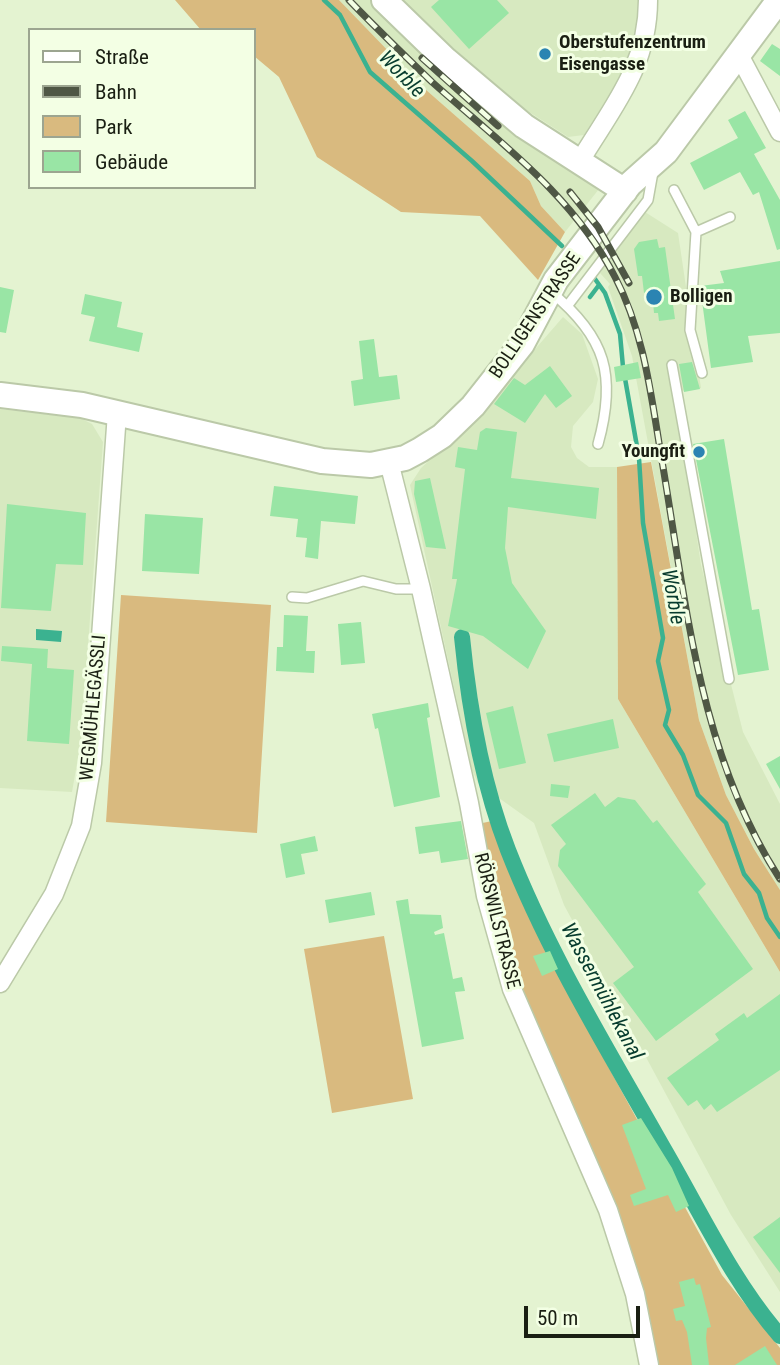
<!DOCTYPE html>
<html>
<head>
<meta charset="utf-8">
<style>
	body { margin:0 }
	#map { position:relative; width:780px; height:1365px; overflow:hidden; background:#e4f3d1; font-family:"Roboto Condensed",sans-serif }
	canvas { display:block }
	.legend { position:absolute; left:28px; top:28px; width:228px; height:161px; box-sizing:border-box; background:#f3ffe4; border:2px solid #9ca590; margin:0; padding:9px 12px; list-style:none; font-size:21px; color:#1a1f13 }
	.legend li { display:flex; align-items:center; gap:14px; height:35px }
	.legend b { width:35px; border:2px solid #9ca590 }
	.scale { position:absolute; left:524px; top:1306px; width:116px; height:32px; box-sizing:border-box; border:4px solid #1a1f13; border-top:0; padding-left:9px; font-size:21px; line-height:24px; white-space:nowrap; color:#1a1f13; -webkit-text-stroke:5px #f3ffe4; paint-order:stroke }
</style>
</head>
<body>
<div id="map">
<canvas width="780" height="1365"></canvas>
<ul class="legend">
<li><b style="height:9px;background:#fff"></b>Straße</li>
<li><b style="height:9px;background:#4f5745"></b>Bahn</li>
<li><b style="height:19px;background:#d9ba7f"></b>Park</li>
<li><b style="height:19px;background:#99e5a5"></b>Gebäude</li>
</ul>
<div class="scale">50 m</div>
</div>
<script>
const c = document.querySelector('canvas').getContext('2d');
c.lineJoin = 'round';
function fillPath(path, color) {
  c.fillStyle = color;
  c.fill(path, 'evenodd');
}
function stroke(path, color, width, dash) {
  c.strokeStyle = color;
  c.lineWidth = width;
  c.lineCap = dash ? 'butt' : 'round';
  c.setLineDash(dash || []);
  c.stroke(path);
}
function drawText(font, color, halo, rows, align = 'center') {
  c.font = font + ' "Roboto Condensed",sans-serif';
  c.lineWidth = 6;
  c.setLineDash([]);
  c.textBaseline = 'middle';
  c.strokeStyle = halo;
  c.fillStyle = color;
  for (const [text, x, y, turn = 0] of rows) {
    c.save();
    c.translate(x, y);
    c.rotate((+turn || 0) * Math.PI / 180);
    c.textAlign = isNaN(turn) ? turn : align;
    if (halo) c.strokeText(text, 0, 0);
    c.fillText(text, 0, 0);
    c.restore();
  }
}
const built = new Path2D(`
	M339,0H371L517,134L599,189L565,232L541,206L530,181L425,89Z
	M401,0H638L636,38L626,69L584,135L568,137L509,99Z
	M645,212L678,233L701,388L675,392L701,565L743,732L780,804V890L754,849L726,795L699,720L632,356L608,287L610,284L600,273Z
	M563,317L582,334L598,379L593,402L573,426L571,447L577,458L589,467H617L618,699L780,972V1292L731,1215L564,905L534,823L478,783L472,770L410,485L421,468L471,423Z
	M0,409L80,418L92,424L103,442L81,741L72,792L0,788Z`);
const green = new Path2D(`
	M175,0H339L425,89L530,181L541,206L565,232L538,280L480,216L401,212L317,157L279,77L254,56V30H201Z
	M651,462L699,720L726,795L754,849L780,890V972L618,699L617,467Z
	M121,595L271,605L257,833L106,822Z
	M492,821L522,900L562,982L722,1275L780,1348V1365H649L635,1294L512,989L473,825Z
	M384,936L413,1099L332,1113L304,949Z`);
const water = new Path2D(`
	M36,629L62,631L61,642L36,640Z`);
const stream = new Path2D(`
	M324,0L340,15L370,72L472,161L562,246
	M595,279L605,293L620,334L623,367L639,458L643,523L663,638L658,661L669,710L665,725L683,755L698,795L726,823L744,874L759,893L767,918L780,937
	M590,297L599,285`);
const canal = new Path2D(`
	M462,637C469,708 482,783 508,850C549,955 610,1053 665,1151C701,1213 733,1282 780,1336`);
const building = new Path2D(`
	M439,0H497L509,13L469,49L431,7Z
	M772,44L780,49V76L760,61Z
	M745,111L766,148L754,154L780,200V249L777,250L759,192L753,195L740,172L704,190L690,163L738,138L728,120Z
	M657,239L659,248L665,247L675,319L659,321L658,313H654L653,302L649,303L647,292L644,293L642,276H638L634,249L639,242Z
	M780,261V333L748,336L753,362L711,368L700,286L724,283L720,271Z
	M0,287L14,290L6,333L0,332Z
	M85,294L122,302L117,327L143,333L139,352L89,341L95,317L81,314Z
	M374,339L379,377L397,375L400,399L354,406L351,381L363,379L359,341Z
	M638,362L641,378L616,382L614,367Z
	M692,362L700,389L684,392L679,364Z
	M550,366L572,396L556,408L545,394L525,423L494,404L514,378L525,385Z
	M486,428L517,432L511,478L599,488L596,519L508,507L505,548L512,583L546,631L528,669L483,636L448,626L457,579H452L465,469L455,467L458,447L477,450L480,432Z
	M724,439L752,610L759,609L769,670L738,675L693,444Z
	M430,478L446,549L426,547L414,494L415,481Z
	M274,486L358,496L355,524L321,521L318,559L305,557L307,538L296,537L298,519L270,516Z
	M7,504L86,513L83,565L56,564L51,611L1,608Z
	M145,514L203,518L199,574L142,571Z
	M284,615L308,616L306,651H315L314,673L276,671L277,647H283Z
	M361,622L365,663L341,665L338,624Z
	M2,646L48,649L47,668L74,670L69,744L27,741L32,664L1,661Z
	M428,703L430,717L427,718L440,797L394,807L378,728L375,729L372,714Z
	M513,706L526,763L499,769L486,713Z
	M613,719L619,748L554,762L547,734Z
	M780,756V789L766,764Z
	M551,784L570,786L568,798L550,796Z
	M595,793L605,807L618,797L635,800L653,823L657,820L706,884L698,892L753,969L656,1041L613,983L634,967L558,866L560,850L566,844L551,825Z
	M461,821L468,859L441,863L439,851L419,854L415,827Z
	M315,836L318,851L301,854L305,874L286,878L280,844Z
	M371,892L375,915L329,923L325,900Z
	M408,899L410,914L441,915L443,928L434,932L435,935L444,933L453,979L462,977L465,991L455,992L464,1039L422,1047L396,901Z
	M550,951L558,969L542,976L533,956Z
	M780,994V1070L717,1112L711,1104L704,1110L697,1100L688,1106L667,1078L719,1040L715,1034L744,1013L747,1018Z
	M641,1118L672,1168L689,1206L676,1212L668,1195L634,1206L630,1195L646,1189L622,1125Z
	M780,1217V1273L753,1237Z
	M694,1278L696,1285L700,1284L711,1327L707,1328L706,1338L709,1365H692L687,1332L682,1320L676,1321L673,1309L685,1306L679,1282Z
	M765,1346L777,1365H735Z`);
const lane = new Path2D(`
	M674,190L696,232L690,330L702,373
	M696,232L730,217
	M551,292C606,337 617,376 598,444
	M568,305L648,200L653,172
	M672,365L729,679
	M292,597L307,598L363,581L396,589H421`);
const street = new Path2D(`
	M738,53L780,132
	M580,161C613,106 648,67 648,0
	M389,462L421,589L469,803L486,896L512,989L608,1210L635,1294L649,1365
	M0,983L54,894L81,826L92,763L117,413`);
const secondary = new Path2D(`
	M384,0L446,60L524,126L625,191
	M0,395L82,405L322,461L371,465L405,458L420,450L442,436L473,406L522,344L556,280L630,184L666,152L779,0`);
const rail = new Path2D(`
	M349,0C376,28 404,55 432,82C499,142 573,195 615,277C644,332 651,395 661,455C686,600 698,753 780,879
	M422,58L498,126
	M570,192L598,227L629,283`);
const markers = [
	[545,54,7,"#2b84b2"],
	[654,297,9,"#2b84b2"],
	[699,452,7,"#2b84b2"]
];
const poiNames = [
	["Oberstufenzentrum",559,43],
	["Eisengasse",559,65],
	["Bolligen",670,297],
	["Youngfit",685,452,"right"]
];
const streetNames = [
	["BOLLIGENSTRASSE",536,316,-56],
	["WEGMÜHLEGÄSSLI",94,708,-85],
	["RÖRSWILSTRASSE",496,921,76]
];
const waterNames = [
	["Worble",401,75,46],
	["Worble",672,597,80],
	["Wassermühlekanal",601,992,62]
];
fillPath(built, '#d7e9c0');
fillPath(green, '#d9ba7f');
fillPath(water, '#3bb290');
stroke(stream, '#3bb290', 4.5);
stroke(canal, '#3bb290', 16);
fillPath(building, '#99e5a5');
stroke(lane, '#bbc9a8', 12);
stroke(street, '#bbc9a8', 21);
stroke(secondary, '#bbc9a8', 28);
stroke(lane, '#fff', 9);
stroke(street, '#fff', 18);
stroke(secondary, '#fff', 24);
stroke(rail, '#4f5745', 7);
stroke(rail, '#f3ffe4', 4.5, [13]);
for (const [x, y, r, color] of markers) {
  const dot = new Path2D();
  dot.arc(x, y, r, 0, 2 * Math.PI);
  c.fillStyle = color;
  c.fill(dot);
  stroke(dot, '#f3ffe4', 2.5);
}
drawText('bold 19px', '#1a1f13', '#f3ffe4', poiNames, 'left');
drawText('19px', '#1a1f13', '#f3ffe4', streetNames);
drawText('italic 21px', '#063b2d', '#f3ffe4', waterNames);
</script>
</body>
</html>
